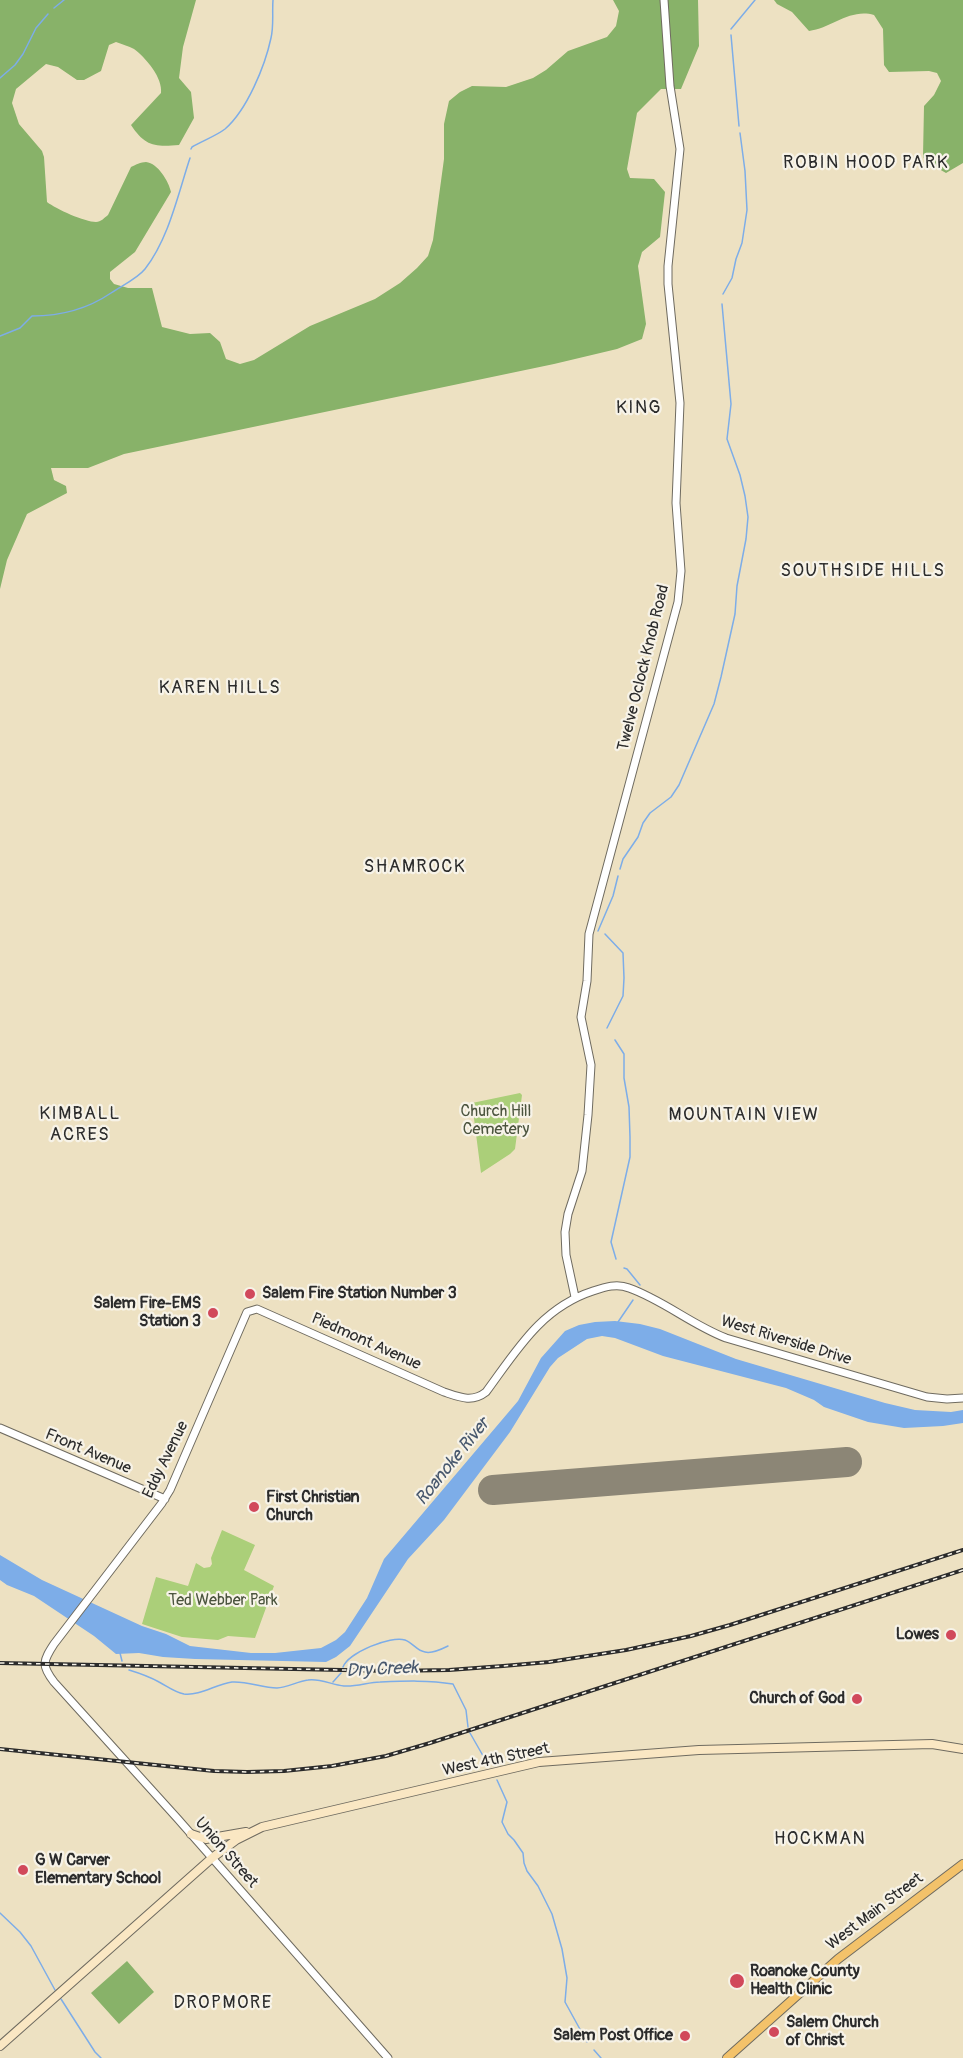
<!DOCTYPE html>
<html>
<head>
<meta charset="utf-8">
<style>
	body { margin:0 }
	canvas { display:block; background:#ede1c2 }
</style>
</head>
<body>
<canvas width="963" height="2058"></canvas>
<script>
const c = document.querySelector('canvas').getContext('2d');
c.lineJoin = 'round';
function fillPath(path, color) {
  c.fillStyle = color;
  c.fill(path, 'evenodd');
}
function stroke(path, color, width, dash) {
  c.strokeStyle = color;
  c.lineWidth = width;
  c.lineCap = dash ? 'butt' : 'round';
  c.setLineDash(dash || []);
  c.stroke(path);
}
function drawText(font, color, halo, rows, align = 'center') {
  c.font = font + ' Pangolin,sans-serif';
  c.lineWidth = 4.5;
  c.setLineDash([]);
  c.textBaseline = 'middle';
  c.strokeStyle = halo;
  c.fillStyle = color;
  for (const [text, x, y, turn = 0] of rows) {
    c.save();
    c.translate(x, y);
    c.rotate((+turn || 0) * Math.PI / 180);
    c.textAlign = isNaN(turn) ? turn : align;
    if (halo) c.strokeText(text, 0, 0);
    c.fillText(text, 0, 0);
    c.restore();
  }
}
const green = new Path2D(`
	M520,1093L522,1095L515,1149L510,1154L481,1173L472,1103Z
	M222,1530L255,1545L244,1570L274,1586L255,1638L228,1636L218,1640L182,1637L142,1624L156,1577L188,1586L196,1563L204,1568L210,1567L212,1564L211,1558Z`);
const forest = new Path2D(`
	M0,0H196L183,47L179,78L191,92L194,118L179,145C154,147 145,146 131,125L161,93C163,78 146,58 134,49C129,46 121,44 116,42L109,45L101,71L84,80H77L58,67L46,64L16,89L12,103L19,124L42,151L44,157L47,202C56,209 85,222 96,222C101,222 104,218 108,215L131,167C135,165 141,162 146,162C158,163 169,182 171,192L135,252L110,272V279L114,284L128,288H152L162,327L190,334L210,333L220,342L226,359L240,364L254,360L310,326L375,299L400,283L417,268L428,256L433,240L444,159V124L449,101L460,92L472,86L506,87L533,78L546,70L568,51L607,37L616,26L619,11L613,0H698L699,46L681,89H661L637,113L627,169L630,178L654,179L665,192L660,237L642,252L638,266L646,324L642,339L617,349L554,364L124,454L88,468H51L54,480L66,486L67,493L27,514L7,560L0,589Z
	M774,0H963V163L946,173L925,161L923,156L924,106L934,95L941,81L937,73L929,71L889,72L884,65L883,29L874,15C850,8 832,28 809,31L792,12L777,4Z
	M127,1961L154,1992L119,2024L91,1993Z`);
const water = new Path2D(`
	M615,1321L640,1324L660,1329L736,1359L885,1403L915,1410L951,1412L963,1410V1423L943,1426L904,1428L868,1422L824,1407L814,1400L786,1388L663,1356L615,1338L602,1336L587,1339L558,1358L550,1367L510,1432L444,1520L408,1559L350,1646L336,1657L326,1662L195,1659L163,1657L139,1653L116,1654L94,1636L34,1596L7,1585L0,1580V1555L42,1580L142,1626L166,1634L190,1646L251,1653H275L321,1648L336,1640L345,1632L367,1598L384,1559L518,1401L541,1358L565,1331L579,1325L595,1322Z`);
const stream = new Path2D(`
	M54,8L64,0
	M731,29L755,0
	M731,35L739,126
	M0,78L15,65L23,54L36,28L48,14
	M191,149L192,147C202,141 216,136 225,129C247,110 265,66 271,38C274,26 272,12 273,0
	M723,294L732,278L736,259L742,243L747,210L745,171L740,133
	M0,336L20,328L32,316C61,316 86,310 111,293C121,286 137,279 145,269C169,238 178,194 190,158
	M620,869L623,859L638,837L643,823L650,813L671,797L679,785L714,704L721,677L735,614L737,586L746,539L748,517L745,496L740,475L727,439L731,404L722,304
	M598,931L613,896L618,876
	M605,934L623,953L624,978L623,996L607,1028
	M615,1040L624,1054V1078L629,1107L630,1137V1157L611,1242L616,1259
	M624,1268L627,1269L640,1285
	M618,1322L633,1300
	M120,1653L122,1661
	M343,1667C348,1653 391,1635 405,1640C413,1643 417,1651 425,1652C432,1654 442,1649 448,1646
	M129,1670C139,1673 150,1677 159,1682C167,1686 174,1692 184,1694C200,1696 216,1684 232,1682C248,1681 262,1688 277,1688C287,1688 298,1681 308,1680C320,1678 332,1685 344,1686C356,1687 369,1682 380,1682C405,1681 429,1680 453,1684L466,1710L468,1727
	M333,1682L341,1673
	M470,1733L486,1761
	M497,1780L507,1802L502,1822L508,1834L514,1840L523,1853L524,1863L527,1871L538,1886L552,1914L562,1949L567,1978L565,2002L587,2042
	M0,1913L20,1932L31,1946L55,1990
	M61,1999L95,2052L101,2058
	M594,2050L601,2058`);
const runway = new Path2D(`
	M493,1490L847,1462`);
const tertiary = new Path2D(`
	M575,1297L566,1255L565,1232L568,1214L582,1171L588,1115L591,1065L581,1017L587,981L589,934L678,602L681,571L676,503L680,403L668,284V266L680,149L670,86L664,0
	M0,1428L165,1499
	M388,2058L177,1818L54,1682C41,1665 43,1661 54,1644L162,1503L170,1490L247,1312L257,1309L444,1392C459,1397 472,1403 486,1392C517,1350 541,1308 593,1291C605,1287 617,1283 629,1288C663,1300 692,1325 726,1338L927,1397L947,1399L963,1398`);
const secondary = new Path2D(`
	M191,1834L206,1839L246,1832
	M0,2046L212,1858L236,1840L262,1827L539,1762L699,1750L932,1744L963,1749`);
const primary = new Path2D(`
	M727,2058L838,1959L963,1864`);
const rail = new Path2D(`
	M0,1663L391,1671L449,1670L503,1666L549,1662L626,1650L691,1636L730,1625L963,1550
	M0,1749L214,1771L247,1772L284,1771L332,1766L386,1756L430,1743L963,1570`);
const markers = [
	[250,1294,6,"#d1495b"],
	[213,1313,6,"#d1495b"],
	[254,1507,6,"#d1495b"],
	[951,1635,6,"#d1495b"],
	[857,1699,6,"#d1495b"],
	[23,1870,6,"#d1495b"],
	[737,1981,8,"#d1495b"],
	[774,2032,6,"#d1495b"],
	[685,2036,6,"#d1495b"]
];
const streetNames = [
	["Twelve Oclock Knob Road",644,668,-76],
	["West Riverside Drive",786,1341,17],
	["Piedmont Avenue",366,1342,24],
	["Front Avenue",88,1452,23],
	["Eddy Avenue",166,1460,-64],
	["West 4th Street",496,1760,-12],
	["Union Street",226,1853,49],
	["West Main Street",875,1912,-37]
];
const parkNames = [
	["Church Hill",496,1112],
	["Cemetery",496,1130],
	["Ted Webber Park",223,1601]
];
const poiNames = [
	["Salem Fire Station Number 3",262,1294],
	["Salem Fire-EMS",201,1304,"right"],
	["Station 3",201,1322,"right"],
	["First Christian",266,1498],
	["Church",266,1516],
	["Lowes",939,1635,"right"],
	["Church of God",845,1699,"right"],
	["G W Carver",35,1861],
	["Elementary School",35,1879],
	["Roanoke County",750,1972],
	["Health Clinic",750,1990],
	["Salem Church",786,2023],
	["of Christ",786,2041],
	["Salem Post Office",673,2036,"right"]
];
const neighbourhoodNames = [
	["ROBIN HOOD PARK",866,163],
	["KING",639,408],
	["SOUTHSIDE HILLS",863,571],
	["KAREN HILLS",220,688],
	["SHAMROCK",415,867],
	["KIMBALL",80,1114],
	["ACRES",80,1135],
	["MOUNTAIN VIEW",744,1115],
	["HOCKMAN",820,1839],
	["DROPMORE",223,2003]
];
const waterNames = [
	["Roanoke River",453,1462,-51],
	["Dry Creek",382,1670,-3]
];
fillPath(green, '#abcf79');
fillPath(forest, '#88b269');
fillPath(water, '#7dade8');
stroke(stream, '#7dade8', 1.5);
stroke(runway, '#8c8676', 30);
stroke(tertiary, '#6f6b60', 9);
stroke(secondary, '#6f6b60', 10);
stroke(primary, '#6f6b60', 10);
stroke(tertiary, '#fff', 7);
stroke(secondary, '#fae7c3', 8);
stroke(primary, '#f3c26a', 8);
stroke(rail, '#2b2b2b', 4);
stroke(rail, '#f7f3e8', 1.5, [4.5]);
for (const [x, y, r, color] of markers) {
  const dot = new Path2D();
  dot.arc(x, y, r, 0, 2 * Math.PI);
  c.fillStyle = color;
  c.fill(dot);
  stroke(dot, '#f7f3e8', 2);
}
drawText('16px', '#2b2b2b', '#f7f3e8', streetNames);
drawText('16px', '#4b543e', '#f7f3e8', parkNames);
drawText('bold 16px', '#2b2b2b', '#f7f3e8', poiNames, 'left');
c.letterSpacing = '1.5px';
drawText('18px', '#2b2b2b', '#f7f3e8', neighbourhoodNames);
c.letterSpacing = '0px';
drawText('italic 18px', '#48586d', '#f7f3e8', waterNames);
</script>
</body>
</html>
